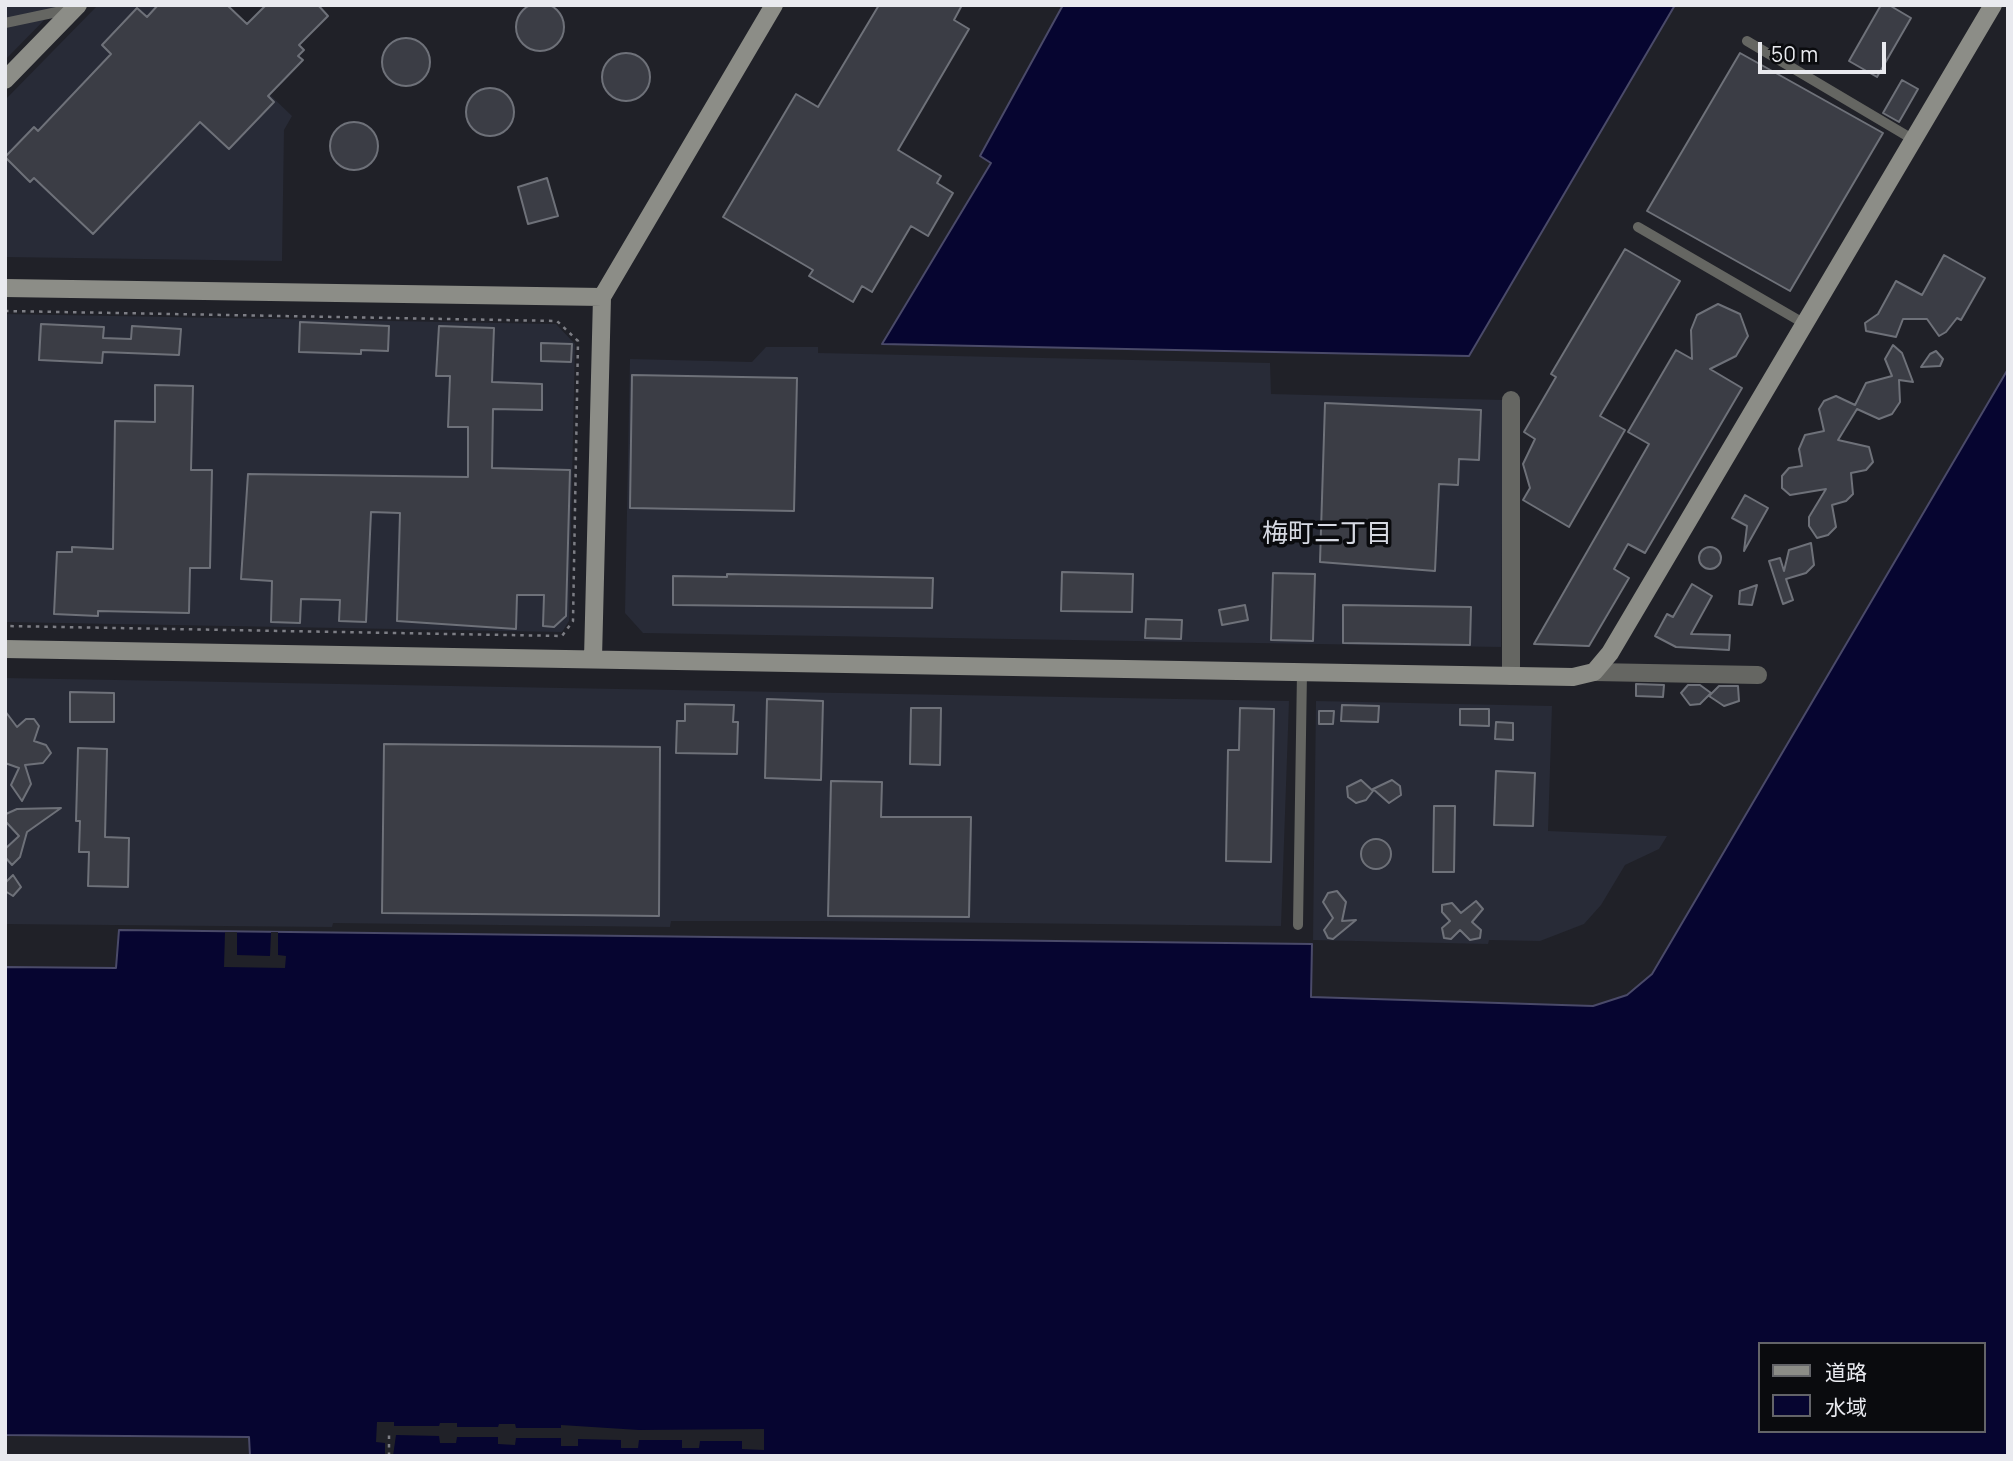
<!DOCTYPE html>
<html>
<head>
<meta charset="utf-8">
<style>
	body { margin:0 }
	#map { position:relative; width:2013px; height:1461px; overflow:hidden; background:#202128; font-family:Manrope,"Noto Sans JP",sans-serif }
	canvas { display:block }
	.frame { position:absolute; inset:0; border:7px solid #e9eaef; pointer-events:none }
	.legend { position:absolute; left:1758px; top:1342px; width:228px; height:91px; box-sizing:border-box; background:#0a0b0e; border:2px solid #636468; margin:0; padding:9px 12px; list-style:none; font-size:21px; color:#e9eaef }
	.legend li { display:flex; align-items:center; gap:14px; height:35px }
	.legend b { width:35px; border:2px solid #636468 }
	.scale { position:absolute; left:1758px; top:42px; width:128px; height:32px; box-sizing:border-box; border:4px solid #e9eaef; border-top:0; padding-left:9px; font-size:21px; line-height:24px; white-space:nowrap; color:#e9eaef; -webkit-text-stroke:5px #0a0b0e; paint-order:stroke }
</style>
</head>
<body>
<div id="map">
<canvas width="2013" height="1461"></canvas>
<div class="frame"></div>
<ul class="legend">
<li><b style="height:9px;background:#8c8d87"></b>道路</li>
<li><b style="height:19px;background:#060530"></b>水域</li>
</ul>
<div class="scale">50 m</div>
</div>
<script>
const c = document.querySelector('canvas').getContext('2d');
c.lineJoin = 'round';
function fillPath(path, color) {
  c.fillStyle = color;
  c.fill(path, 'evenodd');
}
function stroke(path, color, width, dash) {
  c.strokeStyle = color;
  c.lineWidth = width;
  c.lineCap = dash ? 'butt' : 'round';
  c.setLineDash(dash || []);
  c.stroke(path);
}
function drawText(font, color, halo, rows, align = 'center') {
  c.font = font + ' Manrope,"Noto Sans JP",sans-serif';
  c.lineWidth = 7;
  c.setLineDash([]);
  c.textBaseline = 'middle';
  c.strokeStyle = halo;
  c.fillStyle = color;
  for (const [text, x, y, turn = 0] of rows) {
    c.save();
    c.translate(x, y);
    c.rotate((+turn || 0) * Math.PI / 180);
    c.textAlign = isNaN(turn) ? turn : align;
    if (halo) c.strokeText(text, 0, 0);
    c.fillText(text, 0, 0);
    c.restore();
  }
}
const built = new Path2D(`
	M5,5H59L5,60Z
	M98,5H177L292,116L284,130L282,261L5,257V100Z
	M5,314L556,324L575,344L569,621L562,632L5,622Z
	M766,347H818V353L1270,363L1271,394L1503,400L1501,647L643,633L625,613L630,359L752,362Z
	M5,678L1289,701L1281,926L820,921H671L670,927L333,923L332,927L5,924Z
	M1316,701L1552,706L1548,831L1667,836L1659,849L1625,865L1601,905L1584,924L1540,941L1489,940L1488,944L1313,940Z`);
const water = new Path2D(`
	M1063,5H1675L1469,356L882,344L991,163L980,156Z
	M2008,369V1456H250L249,1437L5,1435V967L116,968L119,930L1312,944L1311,997L1593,1006L1627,995L1652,974ZM1759,1344H1983V1431H1759Z`);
const pier = new Path2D(`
	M225,932H237V955L270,956L271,932H278V955L286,956L285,968L224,967Z
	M377,1422H394V1426H439L440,1423H457V1427H498L499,1424H515L516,1428H561V1425L639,1430L764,1429V1450L742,1449V1441H700L699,1448H682V1440H639L638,1448H621V1440L578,1439V1446H561V1438H516L515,1445L498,1444V1437H457L456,1443H440L439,1436L396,1435L393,1456H385V1443L376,1442Z`);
const building = new Path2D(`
	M516 27a24 24 0 1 1 48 0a24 24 0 1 1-48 0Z
	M158,5H227L247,24L266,5H318L328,16L299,45L304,50L298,56L303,60L268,96L274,102L229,149L200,122L93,234L34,178L30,182L5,157L34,127L38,131L111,54L102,45L137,8L147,17Z
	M879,5H962L954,20L969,29L898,150L941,176L937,183L953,193L928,236L911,226L872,292L862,286L853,302L809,276L813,270L723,217L796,94L818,107Z
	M1881,5H1889L1911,18L1877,77L1849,61Z
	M382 62a24 24 0 1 1 48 0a24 24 0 1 1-48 0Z
	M602 77a24 24 0 1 1 48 0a24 24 0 1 1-48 0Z
	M1740,53L1883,133L1790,291L1647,211Z
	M1902,80L1918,89L1899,122L1883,113Z
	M466 112a24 24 0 1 1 48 0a24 24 0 1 1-48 0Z
	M330 146a24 24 0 1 1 48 0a24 24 0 1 1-48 0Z
	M547,178L558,216L528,224L518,187Z
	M1625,249L1680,281L1600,416L1625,430L1569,527L1523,500L1530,488L1523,464L1535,439L1524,432L1556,377L1551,374Z
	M1944,255L1985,278L1961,320L1957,318L1946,332L1939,336L1927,319H1903L1896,337L1866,331L1865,323L1878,314L1896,281L1922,295Z
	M1718,304L1740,314L1748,336L1736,356L1710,369L1742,388L1645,553L1628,544L1614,569L1629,578L1589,646L1534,644L1649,444L1628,432L1676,350L1692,359L1691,330L1697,315Z
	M300,322L389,326L388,351L361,350V354L299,352Z
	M41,324L104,327L103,338L131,339L132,326L181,329L179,355L103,352L102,363L39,360Z
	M439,326L494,328L492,382L542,384V410L493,409L492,468L570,470L566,616L554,627L543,626L544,595H517L516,629L397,621L400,513L371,512L366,622L339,621L340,600L301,599L300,623L271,622L272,581L241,579L248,474L468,477V427H448L450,376H436Z
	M541,343L572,344L571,362L541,361Z
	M1893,345L1902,353L1913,382L1899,380L1900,402L1892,414L1879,419L1857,409L1838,440L1869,447L1873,462L1866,470L1851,473L1853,494L1846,501L1832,505L1836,527L1828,535L1817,538L1809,526V517L1826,489L1790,495L1782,488V476L1789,468L1802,466L1799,449L1805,435L1824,431L1819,409L1824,401L1836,396L1855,405L1866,383L1892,376L1885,359Z
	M1936,351L1943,359L1940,366L1921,367L1930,354Z
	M632,375L797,378L794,511L630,508Z
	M155,385L193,386L191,470H212L210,568H190L189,613L98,611V616L54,614L57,552H72V547L113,549L115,421L155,422Z
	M1325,403L1481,410L1479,460L1459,459L1458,485L1439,484L1435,571L1320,562Z
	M1745,495L1768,508L1744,551L1747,526L1732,518Z
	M1811,543L1814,565L1806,573L1786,579L1793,600L1783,604L1769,561L1780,558L1784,571L1789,550Z
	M1699 558a11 11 0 1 1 22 0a11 11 0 1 1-22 0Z
	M1062,572L1133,574L1132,612L1061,611Z
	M1273,573L1315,574L1313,641L1271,640Z
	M727,574L933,578L932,608L673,605V576L727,577Z
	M1692,584L1712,596L1691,634L1730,635L1729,650L1676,647L1655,636L1667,614L1673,617Z
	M1757,585L1752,605L1739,604L1740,591Z
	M1245,605L1248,620L1222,625L1219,610Z
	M1343,605L1471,607L1470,645L1343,643Z
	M1146,619L1182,620L1181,639L1145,638Z
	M1636,684L1664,685L1663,697L1636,696Z
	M1688,685H1700L1711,693L1700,704L1690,705L1681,693Z
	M1719,686H1738L1739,701L1724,706L1709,696Z
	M70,692L114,693V722H70Z
	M767,699L823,701L821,780L765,778Z
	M685,704L734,705L733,722H738L737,754L676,753L677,721H685Z
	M1342,705L1379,706L1378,722L1341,721Z
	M911,708H941L940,765L910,764Z
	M1240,708L1274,709L1271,862L1226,861L1228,750H1239Z
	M1460,709H1489V726L1460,725Z
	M5,711L17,727L26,719H34L39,726L34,741L46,745L51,753L43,763L25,765L31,784L22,801L11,785L19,768L5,763Z
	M1319,711H1334L1333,724H1319Z
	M1496,722L1513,723V740L1495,739Z
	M384,744L660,747L659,916L382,913Z
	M78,748L107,749L105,837L129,838L128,887L88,886L89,852H79L80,821H76Z
	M1496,771L1535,773L1533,826L1494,825Z
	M1361,780L1373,791L1366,800L1356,803L1348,797L1347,787Z
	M1392,780L1400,786L1401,795L1389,803L1373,789Z
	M831,781L882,782L881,817H971L969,917L828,916Z
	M1434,806H1455L1454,872H1433Z
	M61,808L27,832L20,857L12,865L5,857V849L19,836L6,822V814L17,809Z
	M1361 854a15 15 0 1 1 30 0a15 15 0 1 1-30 0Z
	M13,875L21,887L13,896L5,891V883Z
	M1337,891L1346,902L1342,921L1356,920L1333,939L1328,938L1324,930L1333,918L1323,902L1328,893Z
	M1476,901L1483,909L1472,922L1481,930L1480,938L1470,940L1460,930L1451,939L1444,938L1442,928L1450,921L1442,912V905L1452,903L1461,913Z`);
const path = new Path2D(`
	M5,311L557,321L578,341L573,621L562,636L5,626
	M389,1456V1435`);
const lane = new Path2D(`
	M5,23L71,9
	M1747,41L1914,140
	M1638,227L1805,324
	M1298,925L1302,672`);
const street = new Path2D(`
	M1511,400V676
	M1594,672L1758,675`);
const secondary = new Path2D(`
	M5,80L78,5
	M5,288L602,297
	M5,649L1573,677L1594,672L1610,653L1993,5
	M593,658L602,297L774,5`);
const neighbourhoodNames = [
	["梅町二丁目",1327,535]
];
fillPath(built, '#282b37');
fillPath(water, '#060530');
stroke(water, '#4a4a69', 2);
fillPath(pier, '#202128');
fillPath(building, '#3b3d45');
stroke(building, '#6e7179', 2);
stroke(path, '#7d7e85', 2.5, [3.5, 5]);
stroke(lane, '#656662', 10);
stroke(street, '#656662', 18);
stroke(secondary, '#8c8d87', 18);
drawText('26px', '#d7dae3', '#0a0b0e', neighbourhoodNames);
</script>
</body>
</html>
